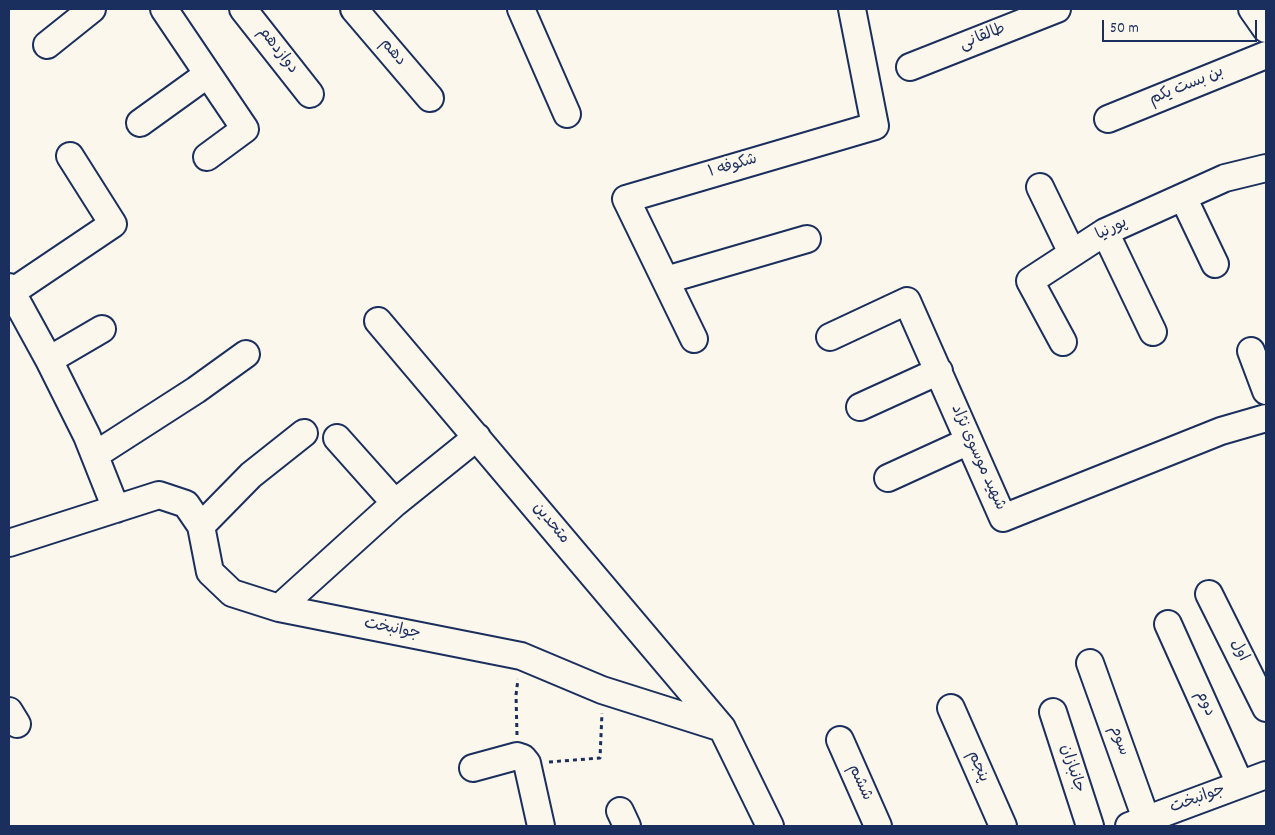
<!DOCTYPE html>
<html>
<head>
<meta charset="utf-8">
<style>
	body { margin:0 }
	#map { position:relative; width:1275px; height:835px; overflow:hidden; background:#fbf7ec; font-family:Dekko,sans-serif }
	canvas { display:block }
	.frame { position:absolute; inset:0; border:10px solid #1b2f5e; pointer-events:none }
	.scale { position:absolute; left:1102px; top:20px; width:155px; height:22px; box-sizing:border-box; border:2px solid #1b2f5e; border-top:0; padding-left:6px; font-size:15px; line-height:18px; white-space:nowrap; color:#1b2f5e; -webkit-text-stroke:4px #fbf7ec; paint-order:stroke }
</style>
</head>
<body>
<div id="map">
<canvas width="1275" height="835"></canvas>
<div class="frame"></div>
<div class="scale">50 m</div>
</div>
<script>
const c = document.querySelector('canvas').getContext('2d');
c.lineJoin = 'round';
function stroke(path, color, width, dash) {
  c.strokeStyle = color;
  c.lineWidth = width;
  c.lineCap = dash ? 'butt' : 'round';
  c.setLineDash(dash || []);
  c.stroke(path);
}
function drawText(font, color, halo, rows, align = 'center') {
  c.font = font + ' Dekko,"Playpen Sans Arabic",sans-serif';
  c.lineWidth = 4.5;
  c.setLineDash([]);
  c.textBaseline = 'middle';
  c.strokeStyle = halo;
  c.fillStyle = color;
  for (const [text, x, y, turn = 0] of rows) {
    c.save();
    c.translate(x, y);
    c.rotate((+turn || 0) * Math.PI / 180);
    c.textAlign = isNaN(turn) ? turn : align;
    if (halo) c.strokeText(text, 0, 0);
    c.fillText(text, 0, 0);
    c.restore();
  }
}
const path = new Path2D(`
	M517,735L516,695L518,679
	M549,762L600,758L602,713`);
const minor = new Path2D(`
	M164,9L245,129L207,157
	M243,9L310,94
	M354,9L430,98
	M521,9L567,114
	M1252,9L1266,29
	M47,45L92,9
	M910,67L1057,9
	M1108,119L1266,55
	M140,123L208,74
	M1040,187L1072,253
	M1183,197L1215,264
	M1105,232L1153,332
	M666,280L807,239
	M9,287L49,360L87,436L116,509
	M12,292L113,224L70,156
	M378,321L722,728L770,826
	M830,337L907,301L1003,518L1221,431L1266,418
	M694,339L626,199L875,126L852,9
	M1063,342L1030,281L1105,232L1225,178L1266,168
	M1251,351L1266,391
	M49,360L102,329
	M860,407L939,371
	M337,438L395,503
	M95,455L196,390L246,354
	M888,478L969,441
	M201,526L251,475L304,433
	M9,543L159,495L186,504L201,526L210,572L232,593L279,608L521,656L602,690L722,728
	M1209,594L1266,708
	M279,608L395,503L477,437
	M1168,624L1240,784
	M1090,663L1146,819
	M951,708L1003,826
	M9,711L17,724
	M1053,712L1090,826
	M840,740L878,826
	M473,768L517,756L523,758L527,763L541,826
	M620,811L627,826
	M1129,826L1266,775`);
const streetNames = [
	["طالقانی",983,38,-22],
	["دوازدهم",277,51,52],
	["دهم",392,53,50],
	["بن بست یکم",1187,87,-22],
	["شکوفه ۱",733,167,-16],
	["پورنیا",1112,230,-27],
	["شهید موسوی نژاد",977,458,66],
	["متحدین",550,524,50],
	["جوانبخت",392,630,11],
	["اول",1238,651,63],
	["دوم",1204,704,66],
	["سوم",1118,741,70],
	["پنجم",977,767,67],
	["جانبازان",1071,769,72],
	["ششم",859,783,66],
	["جوانبخت",1198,800,-20]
];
stroke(minor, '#1b2f5e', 30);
stroke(path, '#1b2f5e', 3, [4, 4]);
stroke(minor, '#fbf7ec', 26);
drawText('16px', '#1b2f5e', '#fbf7ec', streetNames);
</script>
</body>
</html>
